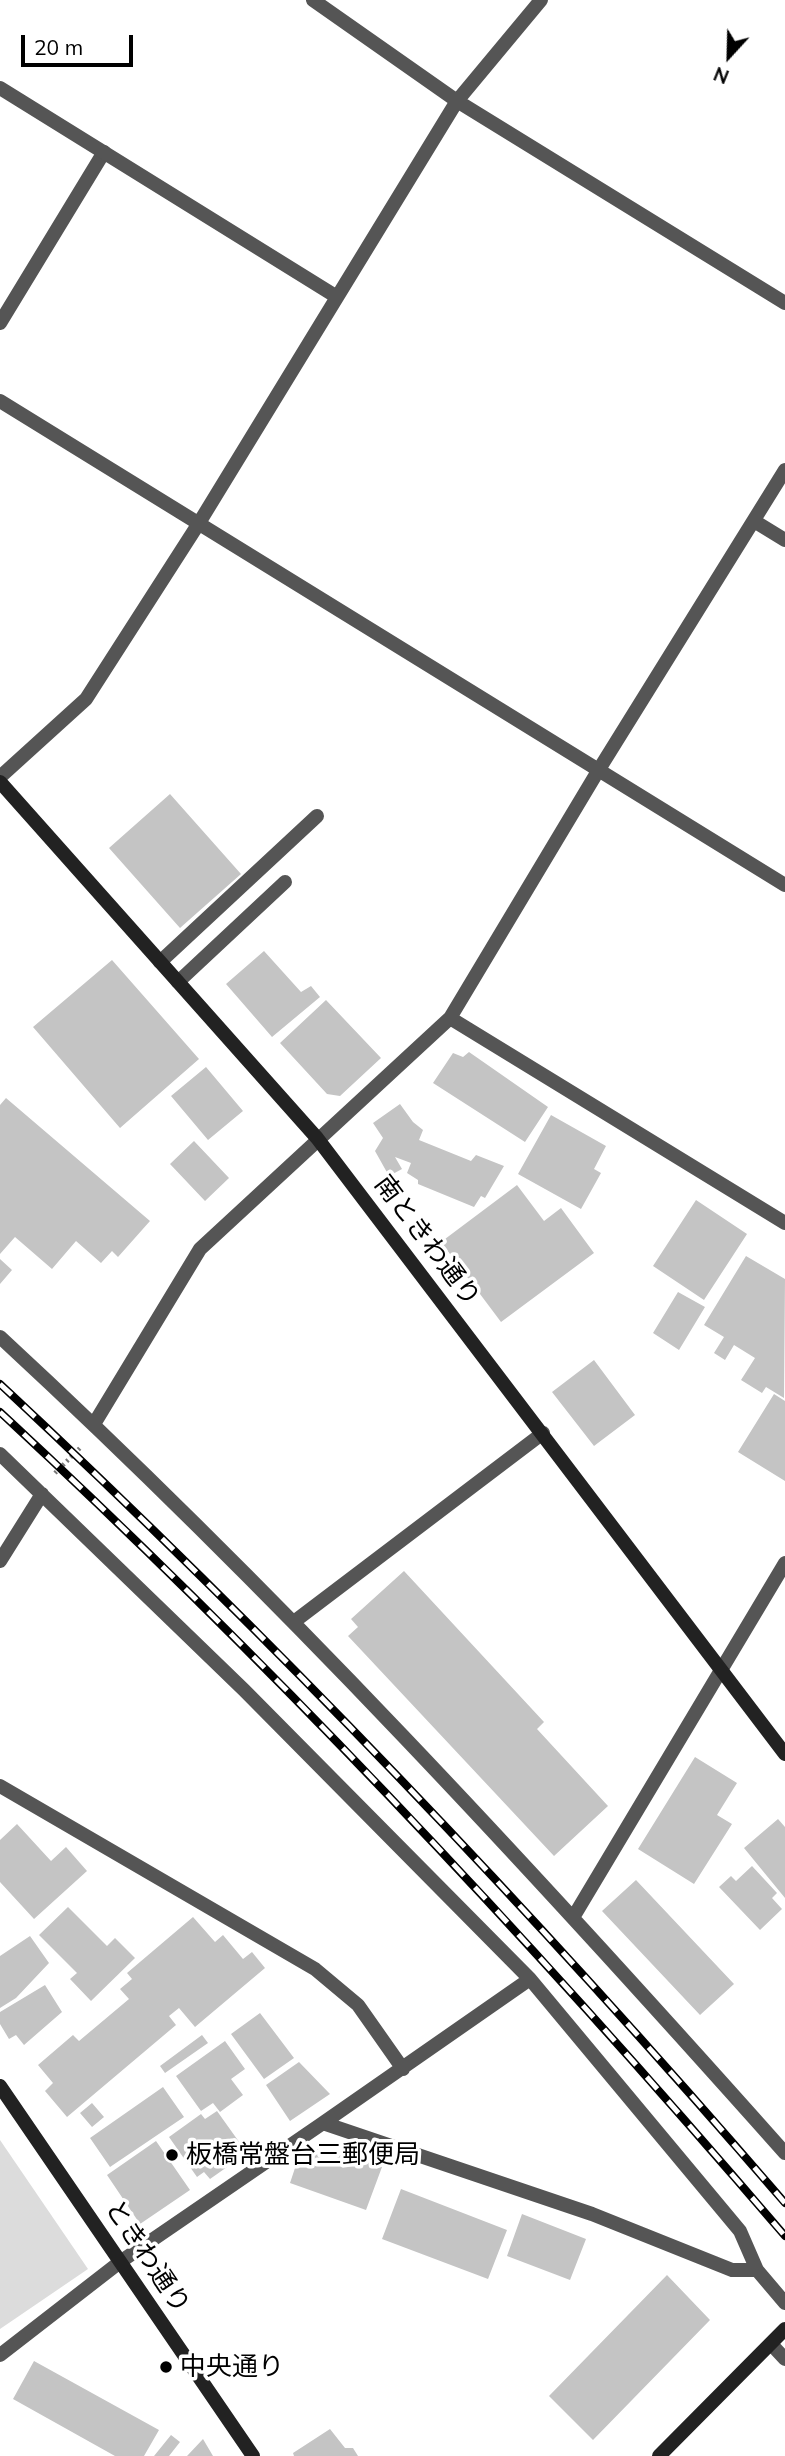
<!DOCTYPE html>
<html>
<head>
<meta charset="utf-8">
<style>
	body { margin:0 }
	#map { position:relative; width:785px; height:2456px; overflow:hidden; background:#fff; font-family:Mulish,sans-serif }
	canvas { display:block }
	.north { position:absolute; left:694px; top:21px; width:70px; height:70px; -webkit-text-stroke:5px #fff; paint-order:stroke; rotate:202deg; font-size:19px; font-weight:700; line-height:28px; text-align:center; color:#000 }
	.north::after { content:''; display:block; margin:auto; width:24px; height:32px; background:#000; clip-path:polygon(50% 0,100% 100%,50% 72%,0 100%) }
	.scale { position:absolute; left:21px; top:35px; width:112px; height:32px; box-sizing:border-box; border:4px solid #000; border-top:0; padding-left:9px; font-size:21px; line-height:24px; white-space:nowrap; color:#000; -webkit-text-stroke:5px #fff; paint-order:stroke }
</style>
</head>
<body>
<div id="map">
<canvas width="785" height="2456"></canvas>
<div class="north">N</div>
<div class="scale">20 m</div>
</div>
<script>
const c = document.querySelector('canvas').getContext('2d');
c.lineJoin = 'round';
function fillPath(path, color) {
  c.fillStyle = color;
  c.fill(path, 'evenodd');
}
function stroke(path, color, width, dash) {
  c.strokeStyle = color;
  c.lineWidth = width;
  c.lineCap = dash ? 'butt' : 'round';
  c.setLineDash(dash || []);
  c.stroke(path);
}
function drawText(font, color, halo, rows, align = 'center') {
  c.font = font + ' Mulish,"Noto Sans JP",sans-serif';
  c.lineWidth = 7;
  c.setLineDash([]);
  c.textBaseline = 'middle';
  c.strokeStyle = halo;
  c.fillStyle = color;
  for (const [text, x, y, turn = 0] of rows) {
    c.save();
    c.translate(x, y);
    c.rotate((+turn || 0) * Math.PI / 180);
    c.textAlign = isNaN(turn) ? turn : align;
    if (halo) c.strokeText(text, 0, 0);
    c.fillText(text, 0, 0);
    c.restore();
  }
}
const green = new Path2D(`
	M0,2140L88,2269L0,2329Z`);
const building = new Path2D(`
	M170,794L241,874L180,928L109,848Z
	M264,951L301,992L311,986L320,997L272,1037L226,984Z
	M112,960L199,1059L120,1128L33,1027Z
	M326,1000L381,1058L340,1096L327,1094L280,1043Z
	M469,1052L548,1107L525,1142L433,1083L453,1053L463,1057Z
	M206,1067L243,1111L208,1140L171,1096Z
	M6,1098L150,1221L118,1257L112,1251L101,1263L76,1241L52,1269L15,1237L0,1254V1105Z
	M400,1104L413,1122L423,1130L419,1140L471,1161L476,1155L504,1166L485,1198L481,1196L474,1207L418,1184V1180L407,1173L411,1163L395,1157L402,1169L389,1176L375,1151L383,1138L373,1123Z
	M551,1115L606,1146L594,1169L601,1173L581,1209L518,1174Z
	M194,1141L229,1178L205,1201L170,1164Z
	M517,1185L544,1221L561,1208L594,1253L501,1322L441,1242Z
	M696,1200L747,1234L704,1300L653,1266Z
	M746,1256L785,1279L784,1398L766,1387L762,1393L741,1380L755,1358L734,1345L725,1360L714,1353L724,1337L704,1325Z
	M0,1259L12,1270L0,1284Z
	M678,1292L705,1307L679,1350L653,1333Z
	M594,1360L635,1415L594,1446L552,1392Z
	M774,1394L785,1401V1481L738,1452Z
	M404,1571L544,1722L537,1729L608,1806L554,1856L348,1636L358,1627L351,1619Z
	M695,1757L737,1783L717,1815L732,1824L694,1884L638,1849Z
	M778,1819L785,1827V1898L744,1848Z
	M17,1824L51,1861L66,1847L87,1871L34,1919L0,1882V1840Z
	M752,1866L777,1893L772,1898L782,1909L760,1930L719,1887L731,1876L736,1881Z
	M636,1880L734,1984L700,2015L602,1911Z
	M68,1907L107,1946L115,1938L135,1958L91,2001L70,1979L77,1973L39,1935Z
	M193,1917L215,1942L223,1935L243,1959L252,1952L265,1968L195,2027L179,2008L169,2016L176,2025L67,2117L45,2091L53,2083L38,2065L73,2035L79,2041L129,1999L120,1989L132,1979L127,1973Z
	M30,1936L49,1963L16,1998L0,2008V1956Z
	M45,1985L62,2012L24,2045L16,2035L9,2039L0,2024V2012Z
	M260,2013L294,2058L264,2079L231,2034Z
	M202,2035L208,2043L165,2073L160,2066Z
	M225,2041L245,2069L231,2079L243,2095L220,2112L213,2103L201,2111L176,2076Z
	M299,2062L330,2094L290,2121L266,2085Z
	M163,2087L184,2117L110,2167L90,2138Z
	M92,2103L104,2117L92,2127L80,2113Z
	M217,2111L247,2153L210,2179L204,2172L197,2177L169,2137L201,2114L205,2119Z
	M156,2141L190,2190L140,2224L107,2175Z
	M321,2145L382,2167L366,2210L290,2183L295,2168Z
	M401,2189L507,2230L488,2279L382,2239Z
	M522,2214L586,2239L570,2280L507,2256Z
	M667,2275L710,2320L593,2440L549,2396Z
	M34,2361L159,2430L144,2456H115L13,2399Z
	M330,2429L345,2448H353L358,2456H294L293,2453Z
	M171,2435L180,2442L169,2456H154Z
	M203,2439L213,2456H187Z`);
const path = new Path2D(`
	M55,1473L81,1447`);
const lane = new Path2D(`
	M0,323L104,152
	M160,962L317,816
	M178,982L285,882`);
const street = new Path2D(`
	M313,0L457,101L785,303
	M0,88L337,297
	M0,401L785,885
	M754,521L785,540
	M0,777L86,699L199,523L457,101L541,0
	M450,1018L785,1223
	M0,1337C278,1594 534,1871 785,2153
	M94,1424L200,1249L450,1018L598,771L785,470
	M0,1454L244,1690L530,1979
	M0,1561L42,1494
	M295,1621L543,1433
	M0,1786L315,1969L358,2005L403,2069
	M574,1916L785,1563
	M757,2270H732L592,2214L323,2123L530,1979L740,2231L757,2270L785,2303
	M771,2344L785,2359
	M0,2355L120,2262L323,2123`);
const secondary = new Path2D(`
	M0,782L317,1138L785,1754
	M0,2086L253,2456
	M659,2456L785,2329`);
const rail = new Path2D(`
	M0,1384C277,1642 538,1916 785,2203
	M0,1412C279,1670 538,1947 785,2236`);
const markers = [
	[172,2155,7,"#000"],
	[166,2367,7,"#000"]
];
const streetNames = [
	["南ときわ通り",427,1241,53],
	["ときわ通り",147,2257,56]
];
const poiNames = [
	["板橋常盤台三郵便局",186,2155],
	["中央通り",180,2367]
];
fillPath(green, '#dcdcdc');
fillPath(building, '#c4c4c4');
stroke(path, '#777', 4.5, [2, 3.5]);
stroke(lane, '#555', 14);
stroke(street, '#555', 14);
stroke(secondary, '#222', 14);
stroke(rail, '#000', 8);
stroke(rail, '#fff', 5, [16]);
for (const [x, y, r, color] of markers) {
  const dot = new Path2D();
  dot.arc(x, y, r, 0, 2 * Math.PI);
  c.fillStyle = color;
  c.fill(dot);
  stroke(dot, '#fff', 2.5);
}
drawText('26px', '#000', '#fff', streetNames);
drawText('26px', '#000', '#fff', poiNames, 'left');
</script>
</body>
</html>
